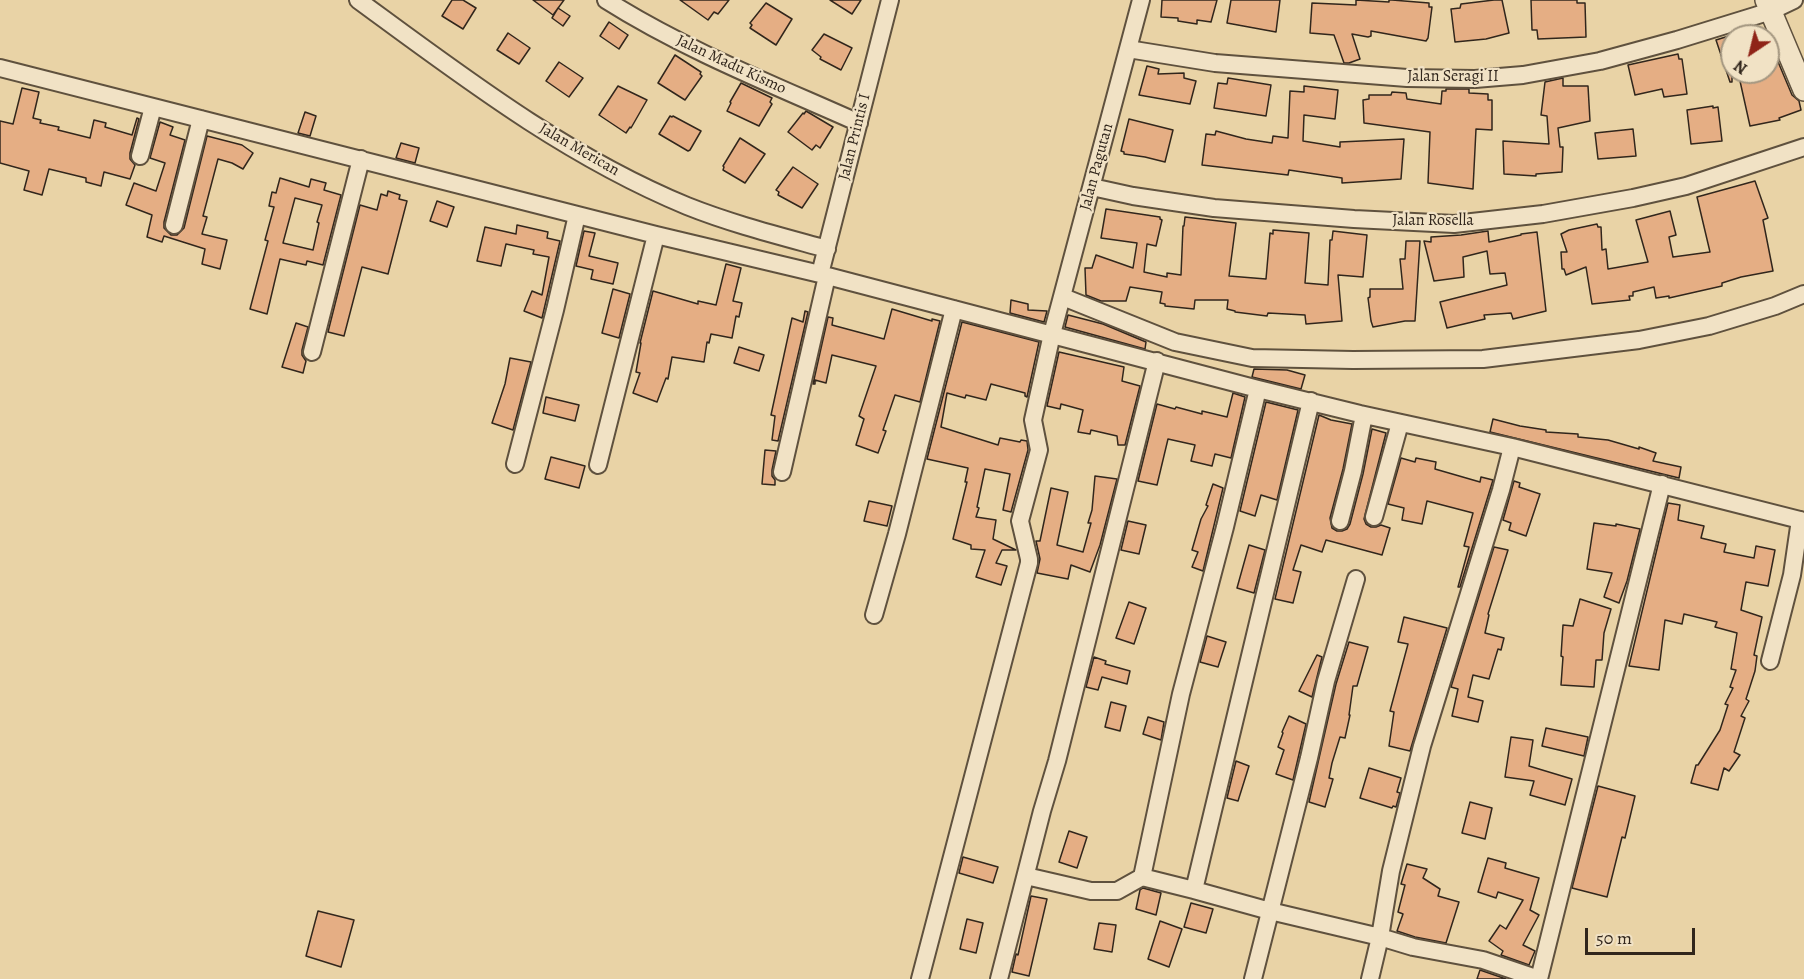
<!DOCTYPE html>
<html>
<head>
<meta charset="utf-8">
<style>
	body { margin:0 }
	#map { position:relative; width:1804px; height:979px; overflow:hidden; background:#e9d3a6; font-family:Alegreya,serif }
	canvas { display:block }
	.north { position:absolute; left:1720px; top:24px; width:60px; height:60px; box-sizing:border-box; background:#f1e2c5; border:2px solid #a49781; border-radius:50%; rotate:215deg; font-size:16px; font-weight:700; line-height:24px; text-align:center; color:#31261c }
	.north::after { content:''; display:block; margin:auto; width:21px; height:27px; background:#8f2418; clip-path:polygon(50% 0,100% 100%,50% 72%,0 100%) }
	.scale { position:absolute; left:1585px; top:928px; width:110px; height:27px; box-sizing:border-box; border:3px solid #31261c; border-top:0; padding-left:8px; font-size:18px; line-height:21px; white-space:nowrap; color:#31261c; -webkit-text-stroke:4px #f1e2c5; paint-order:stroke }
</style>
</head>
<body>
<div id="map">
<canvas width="1804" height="979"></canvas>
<div class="north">N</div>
<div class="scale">50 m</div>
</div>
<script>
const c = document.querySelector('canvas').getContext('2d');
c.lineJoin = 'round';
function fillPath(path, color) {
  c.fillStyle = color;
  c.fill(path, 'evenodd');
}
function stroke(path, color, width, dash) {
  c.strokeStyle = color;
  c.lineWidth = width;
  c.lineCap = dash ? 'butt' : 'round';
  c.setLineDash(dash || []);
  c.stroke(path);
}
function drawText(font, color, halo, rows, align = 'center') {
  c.font = font + ' Alegreya,serif';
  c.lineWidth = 4.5;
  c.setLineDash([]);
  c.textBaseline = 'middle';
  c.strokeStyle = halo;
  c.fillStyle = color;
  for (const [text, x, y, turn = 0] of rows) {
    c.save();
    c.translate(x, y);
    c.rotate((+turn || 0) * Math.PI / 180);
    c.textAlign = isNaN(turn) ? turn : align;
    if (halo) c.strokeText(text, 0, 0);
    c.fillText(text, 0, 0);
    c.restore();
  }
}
const building = new Path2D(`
	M452,0H463L476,8L463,29L442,16Z
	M533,0H564L553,15Z
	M680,0H729L718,14L714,12L708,20Z
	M830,0H861L852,14Z
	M1162,0H1217L1211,22L1197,20V24L1178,21V18L1161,17Z
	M1231,0H1280L1276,32L1227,23Z
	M1356,0L1389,2V0H1392L1429,3V7H1432L1428,38L1426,41L1371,31V36L1368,37L1352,34L1360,59L1349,63H1344L1334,35L1310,33L1312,3L1356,5Z
	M1494,0H1502L1509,33L1486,39L1455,42L1451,9L1460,8L1461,4Z
	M1531,0H1577V3H1585L1586,37L1538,39L1537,30H1532Z
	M766,3L792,19L776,45L750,28L752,25L750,23Z
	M558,8L570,16L563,26L552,18Z
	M609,22L628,35L619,49L600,36Z
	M508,33L530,48L519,64L497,50Z
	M824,34L852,48L841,70L820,59L821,57L812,50Z
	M1732,35V82H1730L1716,40Z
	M1768,38L1792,95L1799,101L1801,110L1779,118L1780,120L1750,126L1738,72H1768Z
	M1678,54L1679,59H1682L1687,94L1664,97L1662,89L1635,95L1628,65Z
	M675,55L701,72L700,74L702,76L685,100L658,83Z
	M559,62L583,78L569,97L546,81Z
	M1147,66L1159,69L1158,74L1184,73V78L1196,81L1190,104L1139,95Z
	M1228,78L1271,85L1266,116L1214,108L1218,83L1227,84Z
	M1563,78V86H1588L1590,121L1558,128L1560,147H1563L1562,172L1536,174V176L1504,174L1503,141L1549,144L1547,116L1541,115L1545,82Z
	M741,83L772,98L770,102L772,104L759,126L727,111L731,103L730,102Z
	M618,86L647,100L631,128L630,127L626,133L599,115Z
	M1304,86L1338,90L1335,119L1304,115L1303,141L1340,147V142L1404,139L1401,179L1342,183V178L1289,170L1288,175L1202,165L1206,134L1215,135L1216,131L1246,139L1272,143L1273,136L1288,138L1290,91L1304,92Z
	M22,88L39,92L33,118L41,120L40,123L59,127L58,130L90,138L94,120L106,123L105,127L132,135L137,118L139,119L130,153V159L135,165L130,179L104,172L101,186L86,182V178L49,169L42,195L24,190L29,171L0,163V121L13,124Z
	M1446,89H1469V93L1488,94V100H1492V130L1476,129L1473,189L1428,183L1430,132L1364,123L1363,100L1369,99V95H1391L1392,92L1406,93L1407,99L1441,104L1442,91H1446Z
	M1713,106V108L1718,107L1722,141L1691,144L1687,110Z
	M806,111L833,127L820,148L816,145L812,150L788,132L803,113L804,114Z
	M305,112L316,116L310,136L298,133Z
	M670,116L672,117L673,116L701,131L690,150L688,151L659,134Z
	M1129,119L1173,130L1165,162L1145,157L1124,154V152L1121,151Z
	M160,122L173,127L170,135L185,140L164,222V228L171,235H177L184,228L207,136L242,145L253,153L243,169L232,163L218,159L203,216L207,217L202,234L227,240L220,269L202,264L205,249L164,236L162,242L147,237L152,215L126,205L134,183L156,191L165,163L150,158Z
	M1633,129L1636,156L1598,159L1595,133Z
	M740,138L765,154L745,183L723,170L724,167L723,166Z
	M401,143L419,148L415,163L396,158Z
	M793,167L818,184L802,208L778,195L779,192L776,190Z
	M280,178L309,187L311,179L326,183L324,190L341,195L323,265L307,261L306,265L280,259L267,314L250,309L268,241L265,240L274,207L269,206L272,192L276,193ZM295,198L322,205L317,222L319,223L313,250L283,243Z
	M1755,181L1768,218L1763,220L1773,271L1741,277L1722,283V286L1669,298V296L1656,298L1654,287L1633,292V296H1629L1630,300L1592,304L1586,267L1566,275L1564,269H1562L1561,252H1567L1561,234L1569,230L1597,224L1598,227H1601L1602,250L1606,249L1608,269L1648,262L1636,220L1670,211L1676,235L1669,237L1673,257L1710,252L1697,197Z
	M388,191L400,195L399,199L407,201L388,274L362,267L344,336L328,332L360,205L377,210L381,194L387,196Z
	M437,201L454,207L447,227L430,221Z
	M1106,209L1160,217V219L1162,220L1156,246L1147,244L1144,272L1167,277V273L1181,275L1183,226H1184L1185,217L1236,223L1229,276L1266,279L1270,233L1273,234V230L1309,233L1305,283L1328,285L1330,240H1332L1333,231L1367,235L1363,277L1338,275L1342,321L1306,324L1305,315L1268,313L1267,316L1235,312V311L1227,309L1228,300H1195L1194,309L1165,306V304L1160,303L1162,292L1130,287L1126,301H1101L1086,295L1085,268H1092L1096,255L1133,268L1137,243L1101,238Z
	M517,225L548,232L547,238L560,241L542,318L524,311L532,291L542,295L549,257L533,254L534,250L506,244L501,266L477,261L485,227L516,234Z
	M584,231L595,233L589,256L618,263L613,284L591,279L593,270L576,266Z
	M1488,231L1489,242L1521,235V234L1537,232L1546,311L1513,319L1511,313L1484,315L1485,319L1447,328L1440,302L1507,285L1505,273L1490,274L1487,251L1463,257L1464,277L1434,281L1424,241L1431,242V237L1461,235Z
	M1406,241H1420L1415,321H1405L1373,327L1371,321L1368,298L1370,297V289H1403L1400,259H1405Z
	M726,264L741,268L733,301L742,303L739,317L736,316L732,338L711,334L709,343L707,342L704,362L672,357L668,379L666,378L657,402L633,393L640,373L636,372L641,343H640L653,291L698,304V301L716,305Z
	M613,289L630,294L619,338L602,333Z
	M1011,300L1028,304V310L1047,311L1044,322L1010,313Z
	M892,309L932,321V319L940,321L920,402L895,395L883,430L886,431L878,453L856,445L864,419L859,416L876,366L832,355L826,383L815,380V384H813L828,317L833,318L832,325L884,339Z
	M805,311L808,312L778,441L772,440L775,416L771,415L792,318L803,322Z
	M1068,315L1103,324L1146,342L1145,349L1065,327Z
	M962,322L1039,342L1027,397L1025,396V393L991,384L986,400L966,395L965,398L947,393L941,427L998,445L1000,438L1020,442L1021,440L1027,441L1028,450L1011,512L1003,510L1010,474L985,469L977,507L979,508L976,517L996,520L993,539L1016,550H1002L996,563L1007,566L1001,585L976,577L985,550L971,549V545L953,539L967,482H965L968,468L927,459Z
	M296,323L308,327L302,350V355L306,361L303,373L282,367Z
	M739,347L764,355L759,371L734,363Z
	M1059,352L1124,367L1122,381L1140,386L1125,445H1118L1117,436L1091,430L1090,434L1078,432L1083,410L1061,404L1060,409L1047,406Z
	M510,358L531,362L513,430L492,423L505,384Z
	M1254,369L1287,370L1305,375L1301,389L1252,377Z
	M1233,393L1245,397L1231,458L1215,454L1212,466L1191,461L1195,445L1168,439L1157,485L1138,481L1157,404L1175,409L1176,407L1202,414V411L1227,417Z
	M546,397L579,405L575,421L543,413Z
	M1266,402L1298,410L1277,500L1261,495L1255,516L1240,511Z
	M1319,415L1331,420L1352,424L1343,469L1330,518L1332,528L1337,531H1342L1347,529L1350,524L1363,474L1372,429L1386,433L1364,519L1366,524L1371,527H1376L1381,525L1390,528L1382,555L1326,540L1322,552L1301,545L1293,570L1301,572L1293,603L1275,599Z
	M1493,419L1520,426L1546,430V432L1578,434V437L1608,440L1639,449V447L1656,453L1653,461L1681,467L1679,478L1490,432Z
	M765,450L776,451L772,470V476L775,480V485L762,484Z
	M551,457L585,466L579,488L545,479Z
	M1401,458L1415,462L1416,458L1436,462L1435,469L1480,482L1481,477L1493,480L1460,587H1458L1469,547L1464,546L1473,513L1427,501L1422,524L1402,520L1404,508L1388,504Z
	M1095,476L1117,479L1100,545L1090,572L1071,565L1068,579L1037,573L1040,559L1036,541H1040L1051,488L1068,492L1057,545L1083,552L1091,523H1088L1092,510Z
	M1514,481L1520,483L1519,487L1540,494L1526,536L1509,530L1511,523L1503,520Z
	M1213,484L1223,488L1203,571L1192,567L1198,552L1192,550L1201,519L1208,506L1206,505Z
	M869,501L892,506L887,526L864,521Z
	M1668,503L1680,505L1678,520L1704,526L1701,538L1726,544L1724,552L1754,558L1756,546L1775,550L1768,586L1746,582L1741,610L1762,617L1754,655L1757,656L1755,671L1746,699L1749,701L1741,716L1745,718L1734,752L1740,755L1729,771L1724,768L1718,790L1691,783L1696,765H1698L1720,730L1728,705L1725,704L1733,688L1730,687L1736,670L1731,669L1737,633L1715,627L1717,622L1684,614L1682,624L1665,620L1659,670L1629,666Z
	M1128,521L1146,525L1139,554L1121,550Z
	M1594,523L1616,526V524L1640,529L1627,581L1619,603L1604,597L1612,573L1587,569Z
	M1249,545L1265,550L1254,593L1237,588Z
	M1494,547L1508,550L1488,614L1489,615L1485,633L1504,638L1501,650L1498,649L1489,679L1473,675L1468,697L1483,701L1478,722L1452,716L1458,689L1451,687Z
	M1580,599L1611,609L1604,633L1602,660H1596L1594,687L1561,685L1563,657L1561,656L1563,625L1573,626Z
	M1129,602L1146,608L1134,644L1116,638Z
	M1404,617L1447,628L1410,751L1389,746L1394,712L1390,711L1408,644L1398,642Z
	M1207,636L1226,642L1218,667L1200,662Z
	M1349,642L1368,647L1357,686H1353L1349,715H1350L1345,738L1340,737L1332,763L1329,778L1333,779L1325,807L1309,802L1336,684Z
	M1317,655L1322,657L1312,697L1299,691Z
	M1094,657L1106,661L1105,664L1130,671L1127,684L1102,677L1098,690L1086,687Z
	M1111,702L1126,706L1120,731L1105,727Z
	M1289,716L1306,724L1293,780L1276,774L1284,750L1278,747L1283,733L1282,732Z
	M1148,717L1164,722L1161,740L1143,734Z
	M1546,728L1588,737L1584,756L1542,746Z
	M1511,737L1533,740L1529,766L1572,779L1565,805L1530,795L1534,781L1505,777Z
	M1236,761L1249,766L1238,801L1227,798Z
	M1369,768L1401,778L1397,792L1400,793L1396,807L1393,806L1392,808L1360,798Z
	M1598,786L1635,796L1625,838L1622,837L1607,897L1572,888Z
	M1470,802L1492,808L1485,839L1462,833Z
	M1069,831L1087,837L1077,868L1059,862Z
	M963,857L998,867L993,883L959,873Z
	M1488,858L1506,863L1505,868L1539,878L1530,910L1539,915L1523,945L1535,951L1529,965L1501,955L1503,951L1489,941L1500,925L1506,929L1523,900L1498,892L1496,898L1478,892Z
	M1407,864L1427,869L1423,878L1440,889L1438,896L1459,902L1446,943L1415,937L1397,931L1403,914L1398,912L1405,885L1401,884Z
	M1143,888L1161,893L1156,915L1136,909L1140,890Z
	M1031,896L1047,899L1029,976L1012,972L1016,954L1018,955Z
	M1191,903L1213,909L1206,933L1184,927Z
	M318,911L354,920L341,967L306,956Z
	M967,919L983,923L976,953L960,949Z
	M1160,921L1182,929L1169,967L1148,959Z
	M1099,923L1116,925L1112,952L1094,949Z
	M1480,970L1506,979H1477Z`);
const minor = new Path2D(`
	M358,0C463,77 566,156 687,206C732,224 780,236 827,249
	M606,0C685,50 774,85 859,123
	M1128,49L1215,63L1407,78L1475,79L1523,75L1600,61L1677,40L1771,11L1794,0
	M0,68L656,235L820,274L1258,389L1360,414L1512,447L1804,521
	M140,156L153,107
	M1092,187L1133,196L1214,208L1354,219L1454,224L1543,214L1633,198L1686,186L1804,147
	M174,225L201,119
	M820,274L890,0
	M1063,297L1175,342L1252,358L1353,360L1483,359L1639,340L1709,326L1775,306L1804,294
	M312,352L361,159
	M515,464L555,310L577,215
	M598,465L656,235
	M782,472L827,276
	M1374,517L1400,423
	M1340,521L1353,471L1364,415
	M874,615L897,534L954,309
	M1770,661L1792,575L1800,520
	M1026,876L1091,891H1117L1142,877L1194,890L1270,911L1380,937L1413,947L1483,960L1539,979
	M1142,877L1181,694L1225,527L1258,389
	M1194,890L1311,401
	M920,979L1029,563V559L1020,521L1039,450L1033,420L1052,334L1141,0
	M999,979L1042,811L1057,761L1157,361
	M1253,979L1309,758L1326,681L1356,579
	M1370,979L1380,937L1391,871L1422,746L1501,490L1512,447
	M1539,979L1662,484`);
const tertiary = new Path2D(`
	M1766,0L1804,90`);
const streetNames = [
	["Jalan Madu Kismo",731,65,25],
	["Jalan Seragi II",1453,77],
	["Jalan Printis I",855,137,-76],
	["Jalan Merican",579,150,30],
	["Jalan Pagutan",1097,167,-75],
	["Jalan Rosella",1433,221]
];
fillPath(building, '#e5ae84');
stroke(building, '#31261c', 1.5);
stroke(minor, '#5f513e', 20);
stroke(tertiary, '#5f513e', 24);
stroke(minor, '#f1e2c5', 16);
stroke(tertiary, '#f1e2c5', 21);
drawText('16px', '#31261c', '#f1e2c5', streetNames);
</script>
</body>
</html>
